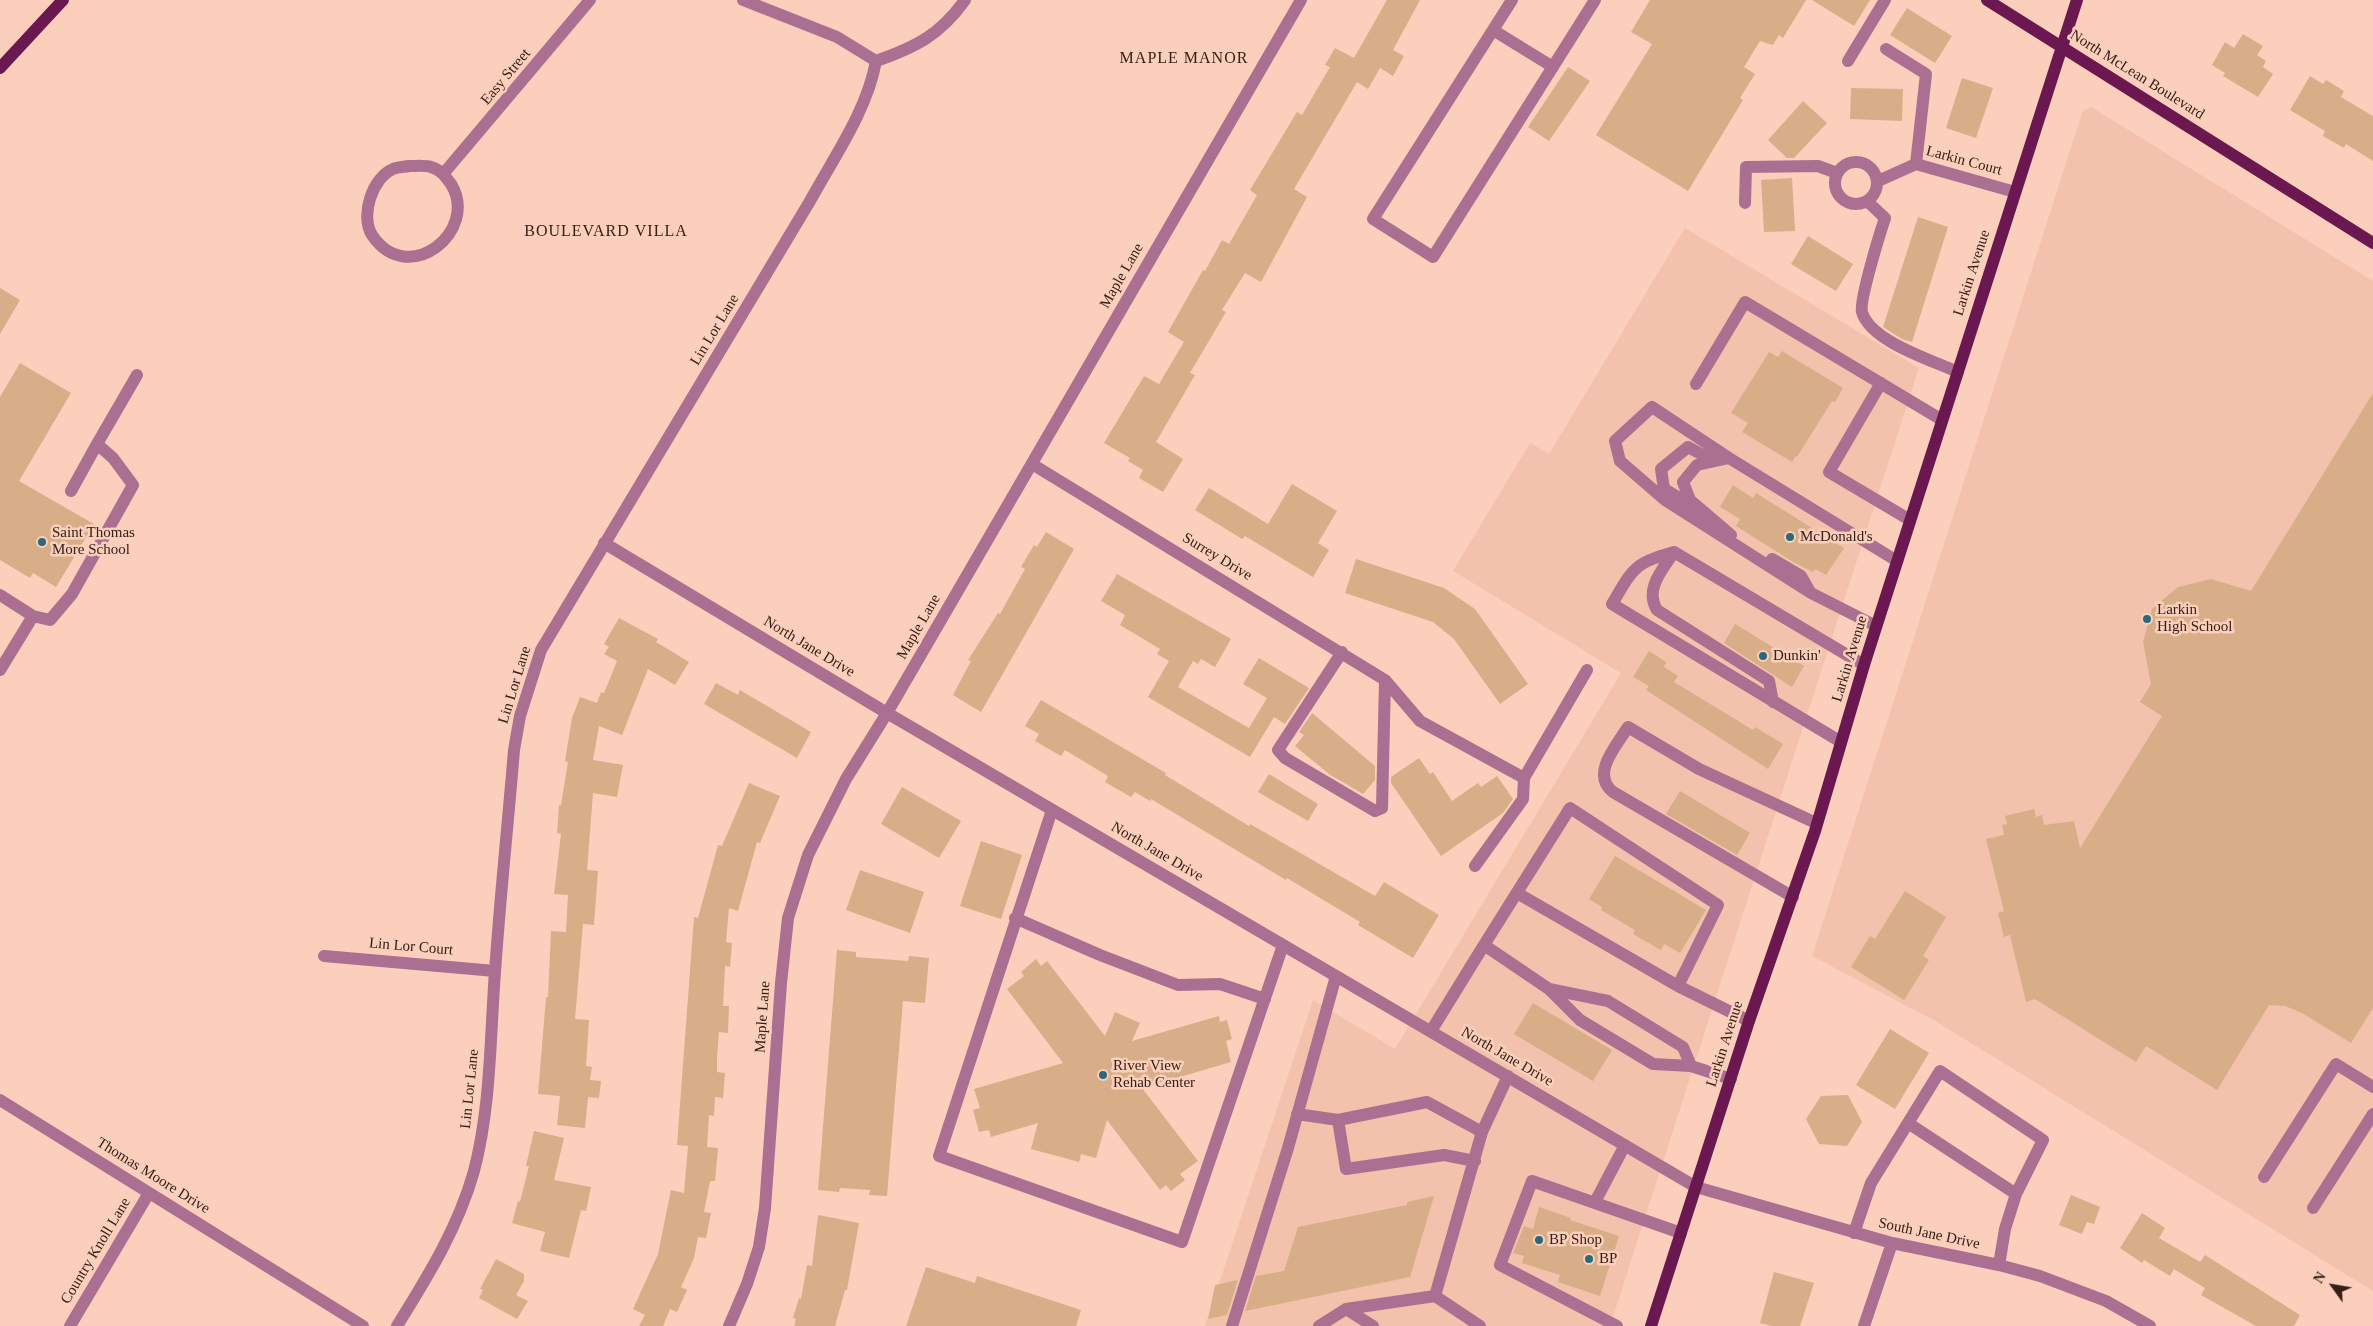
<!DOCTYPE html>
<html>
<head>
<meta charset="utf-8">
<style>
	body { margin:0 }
	#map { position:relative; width:2373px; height:1326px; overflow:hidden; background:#fbcfbc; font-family:"Times New Roman",serif }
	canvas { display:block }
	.north { position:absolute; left:2308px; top:1261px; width:50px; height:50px; -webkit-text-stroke:4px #fbcfbc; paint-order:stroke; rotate:302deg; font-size:14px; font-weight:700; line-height:20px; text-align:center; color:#352017 }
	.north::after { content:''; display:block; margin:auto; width:18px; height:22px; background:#352017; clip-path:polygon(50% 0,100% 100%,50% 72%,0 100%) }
</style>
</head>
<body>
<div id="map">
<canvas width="2373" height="1326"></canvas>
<div class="north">N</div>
</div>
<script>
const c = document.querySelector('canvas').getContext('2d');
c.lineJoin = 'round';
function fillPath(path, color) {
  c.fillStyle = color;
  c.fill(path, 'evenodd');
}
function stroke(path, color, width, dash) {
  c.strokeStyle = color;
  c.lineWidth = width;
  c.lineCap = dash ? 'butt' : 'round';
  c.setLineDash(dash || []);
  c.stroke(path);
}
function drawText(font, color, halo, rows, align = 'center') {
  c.font = font + ' "Times New Roman",serif';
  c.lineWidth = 5;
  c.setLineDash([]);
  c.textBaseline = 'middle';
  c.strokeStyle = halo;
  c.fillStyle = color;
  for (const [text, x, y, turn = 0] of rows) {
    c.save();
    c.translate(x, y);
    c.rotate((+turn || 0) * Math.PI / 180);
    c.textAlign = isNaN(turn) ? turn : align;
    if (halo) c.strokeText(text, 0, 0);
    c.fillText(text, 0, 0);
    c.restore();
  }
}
const built = new Path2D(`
	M2091,107L2373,281V1291L1937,1022L1812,956L2082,113L2084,110Z
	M1685,228L1919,368L1610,1326H1205L1313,1000L1395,1049L1621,673L1453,571L1530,443L1549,454Z`);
const building = new Path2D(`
	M1387,0H1420L1393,50L1404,56L1393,76L1380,68L1368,89L1357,82L1294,189L1307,197L1261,282L1245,273L1222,310L1226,312L1190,373L1195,375L1156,442L1183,459L1163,492L1139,478L1143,470L1128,461L1130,458L1104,443L1144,376L1159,384L1184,342L1168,332L1203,270L1205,271L1222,240L1229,244L1257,195L1250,190L1297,112L1302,115L1330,67L1325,65L1335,48L1354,58Z
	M1650,0H1806L1783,38L1779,35L1773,45L1760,41L1744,67L1755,74L1740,98L1743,100L1688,191L1596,135L1652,44L1631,32Z
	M1812,0H1870L1854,26Z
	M1907,8L1952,36L1935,63L1890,35Z
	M2243,34L2263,46L2257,55L2266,61L2263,67L2273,74L2258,97L2223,76L2225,73L2212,65L2225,42L2234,48Z
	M1568,67L1590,81L1549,141L1528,127Z
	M2310,76L2323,84L2326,80L2344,91L2341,97L2373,116V161L2346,144L2344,148L2323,136L2325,131L2290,110Z
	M1962,78L1993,88L1976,138L1946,128Z
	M1851,88L1903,89L1902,121L1850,119Z
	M1803,101L1827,123L1794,158H1787L1768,140Z
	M1792,178L1795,231L1764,232L1761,180Z
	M1918,217L1948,227L1912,342L1902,339L1883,327Z
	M1808,236L1853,264L1836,291L1791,264Z
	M0,288L20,300L0,334Z
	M1782,351L1843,388L1835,402L1832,401L1797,457L1796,456L1792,462L1742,432L1748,423L1731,413L1769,352L1778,357Z
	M20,363L71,393L19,481L94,524L56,587L33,573L30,578L0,560V397Z
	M2373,393V1008L2351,1043L2302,1013L2285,1006L2269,1005L2217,1090L2146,1046L2136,1062L2035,999L2026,1002L2010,935L2004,937L1998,913L2004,911L1986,839L2004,835L2002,825L2007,824L2005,816L2034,809L2036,817L2042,815L2044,825L2074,821L2080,848L2162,716L2140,702L2151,684L2143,642L2152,609L2178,587L2211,579L2251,591Z
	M1292,484L1337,511L1318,543L1329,550L1313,577L1245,536L1242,539L1195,510L1209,488L1268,524Z
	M1733,485L1753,498L1756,493L1844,548L1826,575L1815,569L1813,572L1795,563L1736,526L1740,519L1720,507Z
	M1046,532L1074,549L981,712L953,695L971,661L968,660L998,613L1000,614L1025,569L1021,567L1034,545L1037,547Z
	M1356,559L1444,588L1475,609L1528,684L1500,704L1454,639L1433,622L1345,593Z
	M1117,574L1231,639L1215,667L1201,659L1198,664L1193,661L1178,687L1249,728L1267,698L1243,684L1259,658L1309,688L1285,724L1274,717L1250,757L1148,697L1169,661L1157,654L1160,649L1120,625L1125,615L1101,601Z
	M619,618L658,639L656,642L689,662L675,685L648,669L622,735L599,726L593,760L623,765L617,797L593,793L587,870L598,871L594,925L583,924L575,1019L589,1020L586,1066L592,1067L590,1080L601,1081L599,1098L588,1097L585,1128L557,1125L560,1096L538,1094L546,997H548L551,931L566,932L568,895L554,894L561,834L557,833L559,805H561L568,762L565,761L572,718L580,697L597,703L601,692L604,693L617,661L604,654L609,647L604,644Z
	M1735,624L1804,666L1792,687L1724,643Z
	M1649,651L1666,662L1664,667L1678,676L1674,682L1753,730L1755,727L1783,744L1768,769L1646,690L1649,686L1633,677Z
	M716,683L738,695L740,690L811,732L797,758L704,704Z
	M1041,700L1166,773L1165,775L1249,826L1250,824L1375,896L1384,882L1439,915L1413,958L1358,925L1360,922L1287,878L1286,880L1151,799L1150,801L1135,792L1131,797L1105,782L1108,776L1065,750L1061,756L1035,741L1039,734L1025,726Z
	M1312,713L1375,766V780L1363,794L1329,774L1295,746L1304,735L1299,732Z
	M1419,758L1430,774L1433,772L1452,801L1478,783L1481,787L1497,776L1513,799L1503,813L1441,856L1391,783V777Z
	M1269,774L1318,804L1308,821L1258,792Z
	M749,783L780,796L760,843L757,842L738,911L729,908L726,942L732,943L730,967L725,966L723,1006H729L728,1033L719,1032L717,1057V1072L725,1073L723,1098L715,1097L714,1116L709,1115L707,1147L718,1148L715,1181H710L704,1212L711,1213L706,1238L698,1237L694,1258L681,1287L687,1290L677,1312L670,1309L663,1326H639L645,1315L633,1309L658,1254L671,1190L684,1193L688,1146L677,1145L694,917L698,918L718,845L722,846Z
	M902,787L961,821L939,858L881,824Z
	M1680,791L1750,833L1737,855L1666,814Z
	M981,841L1022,855L1001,919L960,906Z
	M1615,856L1706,910L1680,953L1664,944L1661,950L1633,934L1635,930L1601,910L1602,907L1589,899Z
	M860,870L924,892L910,933L846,910Z
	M1905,891L1946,917L1923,956L1929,960L1904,1000L1851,967L1870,936L1875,939Z
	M837,950L856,952V957L908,961L909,956L929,958L925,1003L903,1001L887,1196L869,1195L870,1190L840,1188L839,1192L818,1190Z
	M1036,959L1041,966L1047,961L1105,1036L1115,1012L1140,1023L1132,1041L1219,1016L1220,1022L1227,1020L1232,1039L1226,1041L1231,1062L1142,1088L1198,1161L1180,1174L1185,1180L1171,1191L1166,1185L1160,1190L1107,1120L1096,1158L1081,1154L1079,1162L1031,1149L1038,1123L991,1137L989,1130L979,1132L973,1110L980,1108L974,1089L1063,1063L1007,989L1024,976L1021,972Z
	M1533,1003L1612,1050L1593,1081L1514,1034Z
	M1890,1029L1929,1053L1895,1109L1856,1085Z
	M1848,1095L1862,1122L1847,1146L1819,1144L1806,1119L1821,1096Z
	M534,1131L564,1138L554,1180L591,1187L586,1211L581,1210L569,1258L540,1251L545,1232L512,1223L518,1201L520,1202L529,1166H526Z
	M2071,1195L2100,1207L2094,1224L2087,1222L2082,1234L2059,1225Z
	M1434,1196L1410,1277L1245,1311L1256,1276L1284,1271L1298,1227L1407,1205V1202Z
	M1539,1207L1571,1218L1570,1220L1619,1236L1600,1296L1558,1282L1560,1275L1522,1263L1524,1256L1513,1253L1524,1226L1533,1229Z
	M2142,1213L2165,1228L2159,1238L2200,1262L2205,1255L2300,1315L2294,1326H2256L2201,1295L2205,1288L2174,1269L2170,1276L2144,1260L2142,1263L2120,1248Z
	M818,1215L859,1223L847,1290H845L835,1326H794L796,1319L793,1318L799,1298L801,1299L807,1265L812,1266Z
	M496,1259L524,1274V1281L516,1295L528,1301L517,1319L479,1298L483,1290L480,1289Z
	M926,1267L975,1283L977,1276L1081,1310L1076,1326H906Z
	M1774,1272L1814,1283L1800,1326H1772L1760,1323Z
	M1238,1280L1227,1315L1208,1319L1215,1285Z`);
const minor = new Path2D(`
	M743,0L837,37L876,61C916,47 940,35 965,0
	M1512,0L1373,219L1433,257L1595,0
	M1493,30L1553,67
	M1886,49L1926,74L1916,164
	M1848,61L1885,0
	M1835 183a21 21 0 1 1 42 0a21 21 0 1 1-42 0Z
	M409,166C416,166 425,165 431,167C441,170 445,176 451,184C480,231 408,289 372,235C360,216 372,178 393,169C398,167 404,167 409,166Z
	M444,173L590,0
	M1878,181L1916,164L2015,192
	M1867,201L1885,218C1880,233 1859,301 1862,312C1870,341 1931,360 1958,372
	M1745,203L1746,167L1818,166L1837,173
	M1881,383L1829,472L1910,520
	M1696,384L1745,302L1942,420
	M1729,458L1697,465L1683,482L1690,500L1731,535
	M1032,464L1385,680L1420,721L1524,778L1587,670
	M71,491L97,444
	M1695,507L1664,489L1661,469L1688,447L1714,461
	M604,543L887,713L1696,1187L1892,1243L1999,1265L2040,1276L2106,1301L2150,1326
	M1674,552C1663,569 1644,589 1657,610L1769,681L1773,702
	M1772,559L1801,576L1810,592
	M0,595L33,616L50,620L72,594L133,485L113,458L97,444L137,375
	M1876,626L1811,593L1665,500L1620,461L1615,441L1652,407L1729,458L1897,561
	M1342,652L1278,750L1285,758L1375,811L1382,808L1385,680
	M0,670L33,616
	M1841,742L1612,604C1633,569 1633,563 1674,552L1864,665
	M1052,810L939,1156L1182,1242L1283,945
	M1475,866L1523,799L1524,778
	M1517,893L1678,986
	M1793,897L1613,792C1590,774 1617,745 1628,727L1699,769L1816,823
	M1015,918L1100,955L1178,985L1220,984L1265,999
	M324,956L495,971
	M1549,989L1608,1001L1683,1047L1691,1066
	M1431,1031L1484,945
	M1731,1079L1691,1066L1653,1064L1580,1020L1549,989L1484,945L1570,808L1718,905L1678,986L1749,1021
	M0,1100L363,1326
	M1297,1114L1338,1120L1427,1102L1482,1132
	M1338,1120L1346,1169L1444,1155L1475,1161
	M1908,1123L2016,1194
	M2264,1177L2336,1064L2373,1087
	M1595,1202L1625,1145
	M2313,1208L2373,1114
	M1854,1233L1871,1183L1940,1071L2043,1140L2016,1194L2005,1229L1999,1265
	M1346,1309L1373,1326
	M70,1326L149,1193
	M397,1326C428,1276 458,1228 474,1171C491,1106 490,1038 495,972C500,898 508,824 514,750L520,716L541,650L810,201C834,157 867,111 876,61
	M729,1326L747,1284L759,1247L765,1208L781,983L788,918L808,855L846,779L887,713L1301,0
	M1232,1326L1288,1148L1336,976
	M1319,1326L1346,1309L1435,1296
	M1480,1326L1435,1296L1482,1132L1508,1076
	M1617,1326L1500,1265L1532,1181L1681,1233
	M1864,1326L1892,1243`);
const major = new Path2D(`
	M1987,0L2373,243
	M0,68L63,0
	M1651,1326L1749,1021L1815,831L1864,665L2077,0`);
const markers = [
	[1790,537,5,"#2a687e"],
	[42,542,5,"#2a687e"],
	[2147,619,5,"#2a687e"],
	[1763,656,5,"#2a687e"],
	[1103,1075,5,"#2a687e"],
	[1539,1240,5,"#2a687e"],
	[1589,1259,5,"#2a687e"]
];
const streetNames = [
	["North McLean Boulevard",2137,75,32],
	["Easy Street",506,77,-50],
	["Larkin Court",1964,161,15],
	["Larkin Avenue",1972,273,-72],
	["Maple Lane",1122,276,-60],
	["Lin Lor Lane",715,330,-59],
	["Surrey Drive",1217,557,31],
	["Maple Lane",919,627,-60],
	["North Jane Drive",809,647,31],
	["Larkin Avenue",1850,659,-73],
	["Lin Lor Lane",515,685,-73],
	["North Jane Drive",1157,852,30],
	["Lin Lor Court",411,947,5],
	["Maple Lane",763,1017,-86],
	["Larkin Avenue",1725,1044,-72],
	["North Jane Drive",1507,1057,30],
	["Lin Lor Lane",470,1089,-84],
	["Thomas Moore Drive",153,1176,32],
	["South Jane Drive",1929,1234,12],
	["Country Knoll Lane",96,1251,-59]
];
const poiNames = [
	["Saint Thomas",52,533],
	["More School",52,550],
	["McDonald's",1800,537],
	["Larkin",2157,610],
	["High School",2157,627],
	["Dunkin'",1773,656],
	["River View",1113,1066],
	["Rehab Center",1113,1083],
	["BP Shop",1549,1240],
	["BP",1599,1259]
];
const neighbourhoodNames = [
	["MAPLE MANOR",1184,59],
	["BOULEVARD VILLA",606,232]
];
fillPath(built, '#f3c2ac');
fillPath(building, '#d7ae87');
stroke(minor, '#aa6f91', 12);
stroke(major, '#6c1850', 12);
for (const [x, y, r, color] of markers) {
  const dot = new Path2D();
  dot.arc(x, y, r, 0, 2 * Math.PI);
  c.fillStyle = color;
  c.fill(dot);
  stroke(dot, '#fbcfbc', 2);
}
drawText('15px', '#352017', '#fbcfbc', streetNames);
drawText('15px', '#352017', '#fbcfbc', poiNames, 'left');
c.letterSpacing = '1px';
drawText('16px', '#352017', '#fbcfbc', neighbourhoodNames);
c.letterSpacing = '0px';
</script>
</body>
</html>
